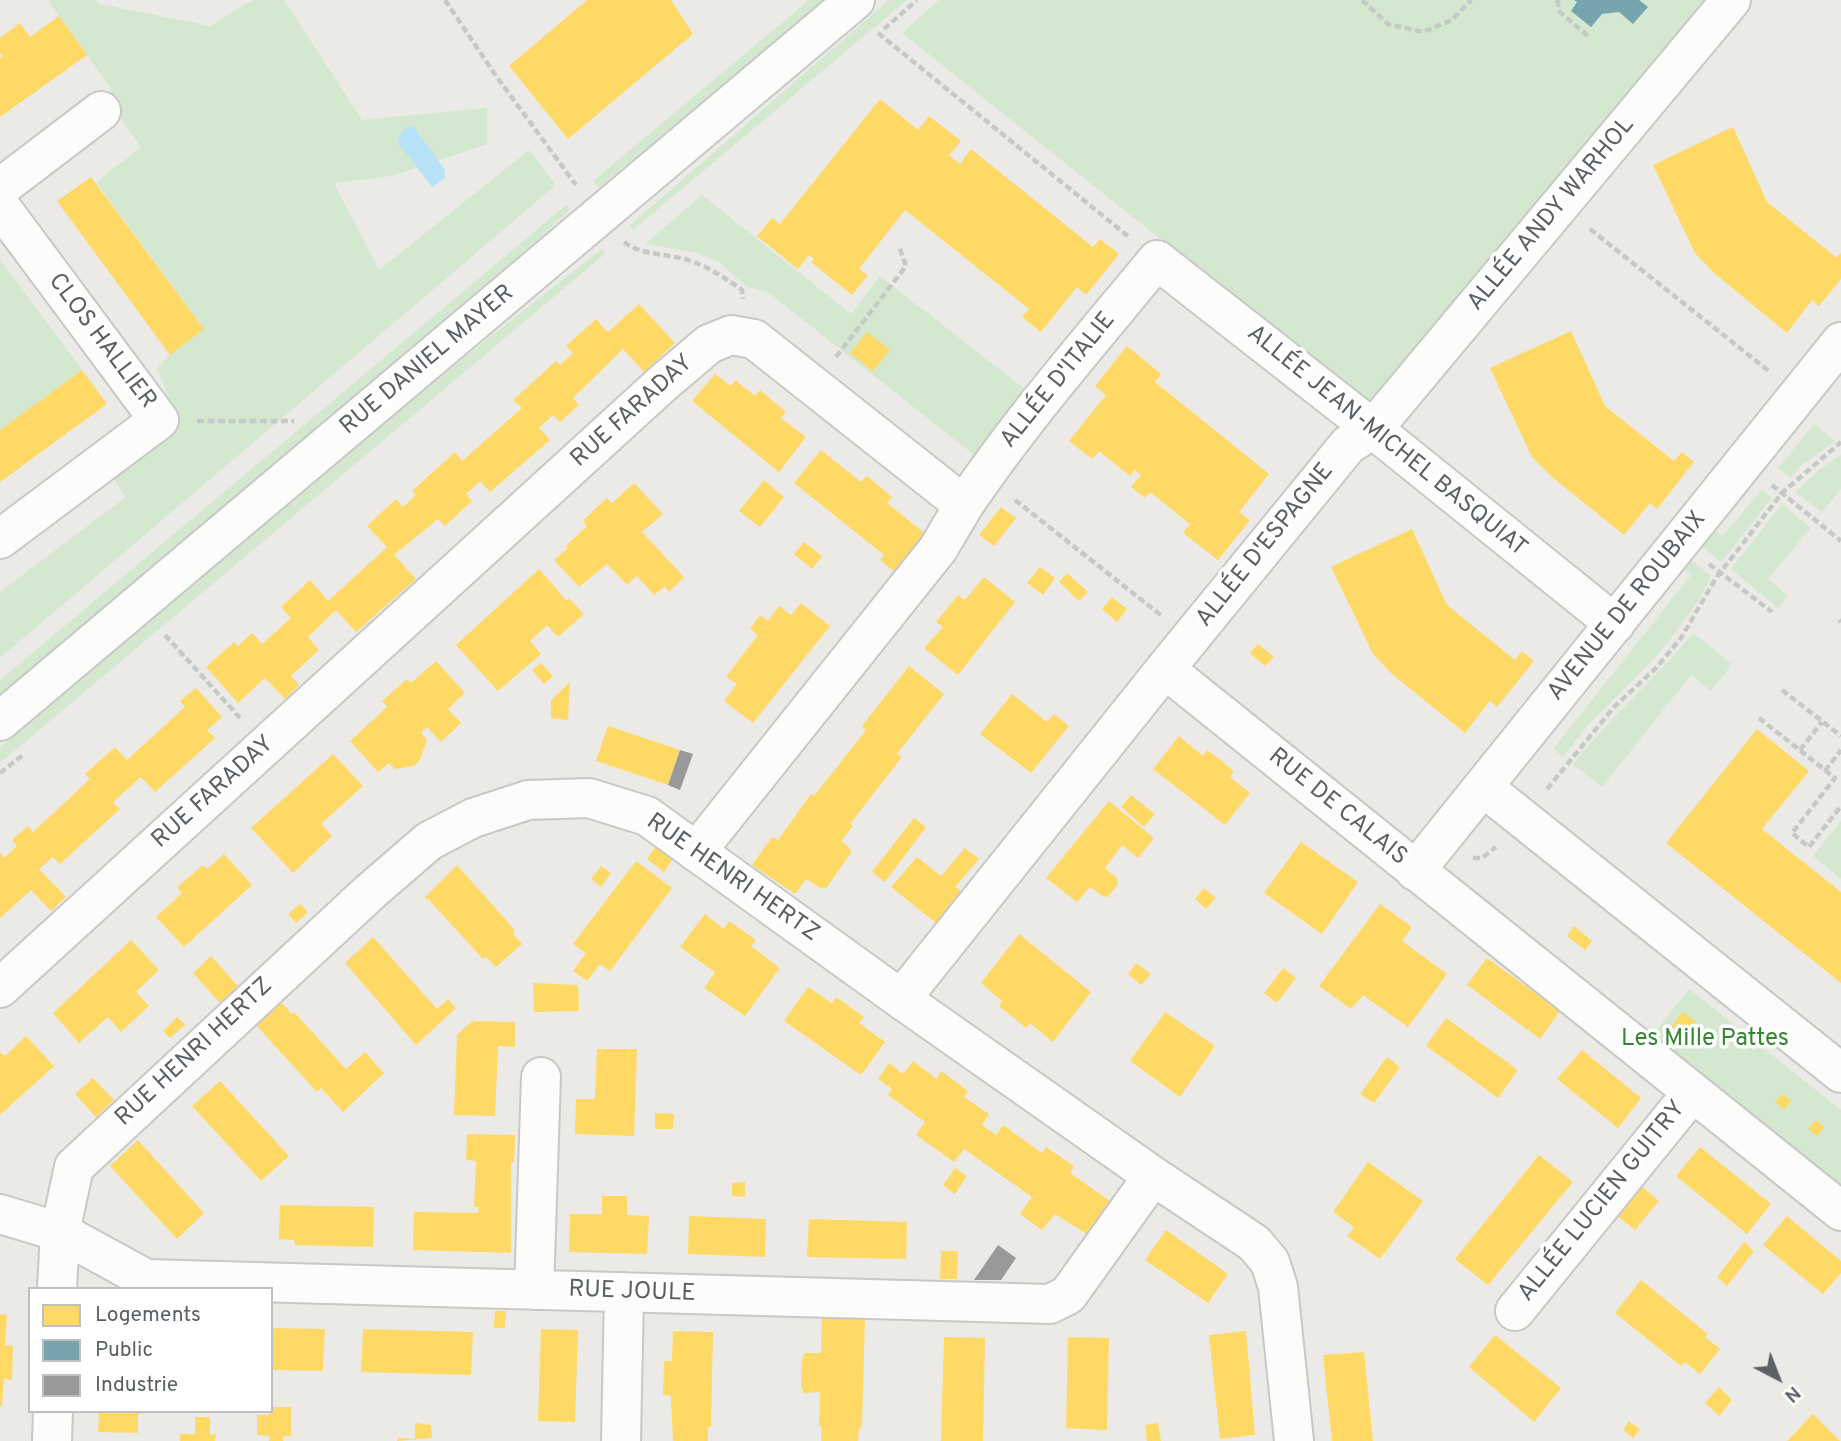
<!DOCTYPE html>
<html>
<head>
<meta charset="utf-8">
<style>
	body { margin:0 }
	#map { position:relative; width:1841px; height:1441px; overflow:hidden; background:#ebeae6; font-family:Overpass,sans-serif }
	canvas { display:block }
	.legend { position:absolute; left:28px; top:1287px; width:245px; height:126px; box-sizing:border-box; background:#fff; border:2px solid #bdbfc1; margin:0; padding:9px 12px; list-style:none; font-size:21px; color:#5b6064 }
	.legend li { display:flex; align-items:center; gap:14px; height:35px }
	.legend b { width:35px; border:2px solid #bdbfc1 }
	.north { position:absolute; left:1743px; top:1343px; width:70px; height:70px; -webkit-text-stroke:5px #fff; paint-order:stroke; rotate:138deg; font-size:19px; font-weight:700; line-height:28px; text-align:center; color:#5b6064 }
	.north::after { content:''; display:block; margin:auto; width:24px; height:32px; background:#5b6064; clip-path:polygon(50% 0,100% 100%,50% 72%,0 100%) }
</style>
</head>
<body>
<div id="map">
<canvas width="1841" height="1441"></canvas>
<ul class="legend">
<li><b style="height:19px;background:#ffd966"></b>Logements</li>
<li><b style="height:19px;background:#76a5af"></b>Public</li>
<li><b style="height:19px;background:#999"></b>Industrie</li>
</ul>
<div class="north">N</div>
</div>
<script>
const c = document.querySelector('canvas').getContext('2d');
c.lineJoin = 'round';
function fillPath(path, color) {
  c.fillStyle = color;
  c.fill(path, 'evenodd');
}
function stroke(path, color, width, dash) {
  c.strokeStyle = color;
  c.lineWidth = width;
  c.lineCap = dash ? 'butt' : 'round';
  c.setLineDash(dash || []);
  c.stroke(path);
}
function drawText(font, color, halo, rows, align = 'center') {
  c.font = font + ' Overpass,sans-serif';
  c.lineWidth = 7;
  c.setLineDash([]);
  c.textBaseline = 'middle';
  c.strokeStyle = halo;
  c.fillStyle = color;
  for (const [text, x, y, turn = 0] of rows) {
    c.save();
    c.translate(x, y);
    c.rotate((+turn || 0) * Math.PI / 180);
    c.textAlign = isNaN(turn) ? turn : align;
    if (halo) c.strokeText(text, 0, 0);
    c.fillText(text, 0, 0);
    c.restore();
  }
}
const green = new Path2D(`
	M48,0H96L99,4L210,26L252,0H284L362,120L487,108V144L391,176L334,183L379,270L529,150L556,185L0,658V592L126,497L112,477L173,408L157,368L170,355L204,329L96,182L141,147L104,95L112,90Z
	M809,0H827L598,188L593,181Z
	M889,0H907L633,230L629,226Z
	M939,0H1710L1370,406L902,33Z
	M702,195L851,314L880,276L1026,390L974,455L768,292L747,287L719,262L694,252L645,244Z
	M566,205L570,210L530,246L0,696V680Z
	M602,249L606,253L0,763V747C199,579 396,408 602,249Z
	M0,259L82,370L0,430Z
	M1814,424L1835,441L1801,466L1791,478L1778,468Z
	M1841,455V489L1822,512L1795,492L1819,470Z
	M1762,489L1772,498L1721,562L1700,545L1713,528L1723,536Z
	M1782,504L1811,528L1768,579L1788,596L1778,608L1731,569Z
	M1689,558L1711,576L1697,603L1673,636L1652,661L1587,726L1563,757L1553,749L1691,575L1682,568Z
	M1693,633L1732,664L1711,691L1691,675L1602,787L1573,764C1610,717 1655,679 1693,633Z
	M1841,821V879L1813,856Z
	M1689,989L1841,1110V1186L1652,1036Z`);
const water = new Path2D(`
	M411,126L415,128L445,170V178L432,187L397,141L404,129Z`);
const homes = new Path2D(`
	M587,0H671L693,34L568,139L509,66Z
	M59,16L87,55L0,117V58L3,56L0,53V38L20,23L30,37Z
	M880,99L918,130L929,116L961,141L949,155L960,164L971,149L1093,247L1100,239L1119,254L1086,295L1077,287L1041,332L1022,317L1029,309L905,210L859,269L868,275L852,295L811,262L814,259L809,255L798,269L757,236L772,218L780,224Z
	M1733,127L1767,202L1837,258L1841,253V279L1819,306L1812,300L1787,333L1714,273L1695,253L1653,165Z
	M91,177L204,329L170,355L57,201Z
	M639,304L675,343L644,372L623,349L573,398L579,405L560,422L553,415L539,428L550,440L490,492L480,481L466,494L472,501L445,526L438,519L394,555L416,579L356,632L336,610L308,637L319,650L291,676L299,685L285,699L265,678L238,703L206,667L234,642L238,646L252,633L262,644L291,618L281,607L310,580L328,601L387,547L367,526L396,499L403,507L416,495L412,491L455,452L462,461L522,408L513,400L556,361L560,365L573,353L566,346L596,319L608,332Z
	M1571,331L1605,406L1674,461L1682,452L1694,462L1657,509L1650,503L1624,535L1552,477L1532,457L1490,368Z
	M867,332L890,350L873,371L850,353Z
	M1127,346L1161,374L1155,382L1269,474L1239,512L1250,520L1218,560L1183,533L1190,524L1150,492L1145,498L1131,487L1141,475L1135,470L1130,476L1099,451L1092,459L1069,441L1106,395L1095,386Z
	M82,370L107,404L0,482V430Z
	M715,374L731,386L735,380L755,396L760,390L786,412L781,418L806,437L779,472L692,401Z
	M821,450L861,482L867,476L879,486L892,497L887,503L928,536L897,574L880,560L884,555L794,483Z
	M764,480L784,497L760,527L739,511Z
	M634,483L663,514L642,532L684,577L669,592L665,586L654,595L637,576L627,585L607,564L579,587L554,560L568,548L566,546L587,526L583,521L595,509L607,498L612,503Z
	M1001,507L1016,518L994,546L979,535Z
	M1412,529L1447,605L1515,660L1522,651L1534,661L1497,707L1490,701L1465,733L1392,674L1373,654L1331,567Z
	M804,542L822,556L812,569L794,554Z
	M1040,567L1055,578L1043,595L1027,583Z
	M539,569L567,601L569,598L584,614L558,637L547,625L530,641L541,654L498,691L456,645Z
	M1067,573L1088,592L1079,601L1059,582Z
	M984,577L1015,602L958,675L924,648L943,627L936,622L958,595L965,600Z
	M1112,597L1127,609L1117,622L1102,609Z
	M801,603L830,626L753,723L724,701L737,684L726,677L758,635L750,629L760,615L768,621L779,606L791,615Z
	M1258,644L1274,657L1265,666L1250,653Z
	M436,661L465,693L448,709L461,723L441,742L427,727L421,733L427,740L420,760L414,766L395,769L389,763L378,772L350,741L387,707L382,701L407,679L411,683Z
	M541,663L553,676L544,684L532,670Z
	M909,666L944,694L897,754L902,757L850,824L853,826L841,841L850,848L851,853L827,887L820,888L806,879L795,894L752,865L772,837L778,840L811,794L814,796L866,730L862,726Z
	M570,682L568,720L551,718V700Z
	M196,688L222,717L207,730L215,738L155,792L141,777L113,802L120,809L60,864L53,857L39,869L66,897L51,911L31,890L0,918V853L4,858L17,846L12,840L28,826L33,832L90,779L85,774L115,747L127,760L185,707L180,701Z
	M1012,694L1047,722L1054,714L1069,726L1031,773L980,734Z
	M608,726L680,750L668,785L596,761Z
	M1757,729L1809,771L1762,829L1841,892V983L1666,843Z
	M1179,736L1203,756L1207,750L1221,760L1234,772L1230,777L1250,793L1225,825L1153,769Z
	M333,754L363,786L321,824L332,836L293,873L251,828Z
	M1131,795L1155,814L1144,827L1121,807Z
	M1109,801L1154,838L1138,858L1122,845L1105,868L1117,878L1118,884L1108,897L1103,896L1090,887L1077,902L1046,878Z
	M914,818L926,827L885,882L872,872Z
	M1301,842L1358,882L1322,934L1264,893Z
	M656,846L673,859L664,872L647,859Z
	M965,848L979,859L955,887L961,891L936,923L891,887L917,857L941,876Z
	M224,854L252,885L184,947L156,917L182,893L177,887L203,865L207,869Z
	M636,861L672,888L610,971L600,964L587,981L573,971L586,953L573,944Z
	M457,865L514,929L513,934L522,944L496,967L486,957L483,959L429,900L424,898Z
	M601,866L611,873L601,887L591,879Z
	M1204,888L1216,898L1206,909L1195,899Z
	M300,904L308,912L296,923L288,914Z
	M1380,904L1412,927L1402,941L1447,974L1408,1027L1363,995L1351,1009L1319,986Z
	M705,914L724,929L729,921L756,940L751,946L780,968L745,1016L704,988L715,972L680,947Z
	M1574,926L1592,941L1585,950L1567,936Z
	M1019,934L1091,992L1053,1042L1030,1023L1026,1028L999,1006L1002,1001L981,983Z
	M373,937L437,1009L448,999L456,1008L416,1045L345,963Z
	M131,940L159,970L136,992L149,1006L121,1032L108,1017L79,1043L53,1013Z
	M211,956L238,986L220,1003L193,973Z
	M1487,958L1560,1011L1540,1039L1467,985Z
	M1136,963L1151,974L1141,985L1128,974Z
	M1283,968L1296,978L1277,1003L1264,993Z
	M533,983L578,985L579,1011L534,1012Z
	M808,987L832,1003L836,997L864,1017L859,1023L885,1042L861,1075L784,1021Z
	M280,1001L292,1014L294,1012L346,1069L365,1052L384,1073L343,1112L321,1088L317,1092L255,1024Z
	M1165,1012L1215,1046L1180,1097L1130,1061Z
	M1683,1012L1696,1022L1685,1036L1672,1026Z
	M177,1017L185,1025L170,1038L163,1031Z
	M1446,1018L1518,1070L1498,1098L1426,1046Z
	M472,1021L515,1022V1047L498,1046L495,1116L454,1115L457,1035Z
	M26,1036L54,1066L0,1115V1052L5,1056Z
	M597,1049H637L634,1136L575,1134L576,1099H595Z
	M1582,1050L1641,1098L1618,1128L1557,1079Z
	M1387,1057L1400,1067L1374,1103L1360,1094Z
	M913,1061L937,1079L941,1071L968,1091L964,1097L989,1114L982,1125L996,1135L1003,1125L1042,1153L1046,1147L1074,1166L1070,1173L1110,1201L1087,1234L1055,1214L1042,1230L1020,1214L1032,1197L964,1149L954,1162L916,1135L925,1122L888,1095L892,1089L878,1079L889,1063L903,1074Z
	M93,1078L114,1100L96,1117L75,1094Z
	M220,1081L289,1156L261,1181L192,1106Z
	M1782,1094L1791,1101L1784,1110L1775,1102Z
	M655,1113L674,1114L673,1129H655Z
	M1816,1120L1824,1127L1817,1136L1808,1129Z
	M467,1134L515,1135L514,1162H511V1253L413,1250L414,1212L478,1213L479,1207H474L476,1161L466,1160Z
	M138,1140L204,1213L177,1239L110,1166Z
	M1700,1147L1771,1204L1747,1234L1676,1176Z
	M1539,1155L1573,1182L1488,1285L1455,1259Z
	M1368,1162L1423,1201L1380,1259L1347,1236L1354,1227L1333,1212Z
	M955,1168L967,1176L955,1194L943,1185Z
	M745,1182V1197L732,1196V1183Z
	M1640,1185L1659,1201L1635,1230L1616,1215Z
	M602,1196H627V1215L649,1216L647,1254L569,1252L570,1214H602Z
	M280,1205L374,1207L373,1247L295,1245L294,1240L279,1239Z
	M689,1216L766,1219L765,1257L688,1254Z
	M1787,1216L1841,1261V1273L1823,1294L1763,1245Z
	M809,1219L907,1222L906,1259L807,1257Z
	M1166,1230L1228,1274L1208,1303L1145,1260Z
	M1744,1242L1754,1251L1727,1286L1717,1277Z
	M941,1251H958L957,1279H940Z
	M1641,1280L1708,1334L1705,1337L1720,1349L1700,1374L1685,1362L1681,1366L1615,1313Z
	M495,1311H506L505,1328H494Z
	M0,1314L7,1315L5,1345L13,1346L12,1380L4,1379L2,1406H0Z
	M822,1314L865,1316L862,1428L859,1427L858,1441H821L822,1427L819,1426L820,1392L804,1393L801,1387L802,1359L805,1353H821Z
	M271,1328L325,1329L323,1371L271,1370Z
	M363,1329L473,1332L471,1375L361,1372Z
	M541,1329L578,1330L575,1422L538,1421Z
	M673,1331L713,1332L711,1427H708V1441H673L671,1396L663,1395L664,1361H672Z
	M1246,1331L1255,1435L1220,1439L1209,1335Z
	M1495,1335L1561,1388L1534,1422L1469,1367Z
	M944,1337L985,1338L983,1441H941Z
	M1068,1337L1109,1338L1107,1430L1066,1428Z
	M1364,1352L1373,1441H1332L1323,1355Z
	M1719,1387L1732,1400L1719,1416L1705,1403Z
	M271,1407H291V1436H283V1441H269V1436L257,1435V1415H269Z
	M99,1411H141V1414H138V1433L98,1432Z
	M1813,1414L1840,1441H1787Z
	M195,1417H210V1435L216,1434L215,1441H180V1434H195Z
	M1629,1421L1640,1429L1633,1438L1623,1430Z
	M415,1423L431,1425L432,1438L397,1441V1438L415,1439Z
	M1158,1423L1161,1441H1147L1145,1425Z`);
const public = new Path2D(`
	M1574,0H1639L1648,7L1633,24L1619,12L1602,14L1591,27L1571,11L1577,2Z`);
const industry = new Path2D(`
	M680,750L693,754L680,790L668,785Z
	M998,1245L1016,1258L1001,1280H974Z`);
const path = new Path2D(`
	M445,0L494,73L576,185
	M1362,0L1388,24L1423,32L1452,20L1471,0
	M1557,0L1560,12L1588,36
	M884,29L917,0
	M878,33L1129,237
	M1590,229L1770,372
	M624,242C640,255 669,254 688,260C709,267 725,278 742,290L743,299
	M836,357L906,266L899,246
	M197,421H294
	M1772,485L1841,541
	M1015,500L1162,616
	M1709,564L1772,612
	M1839,620L1841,622
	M165,635L240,718
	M1782,690L1841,736
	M1759,718L1835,778L1792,833L1809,847L1841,806
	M1800,750L1822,722
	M1825,771L1841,750
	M0,773L24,754
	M1547,789L1614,707L1656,668L1681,638L1716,578L1782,493L1841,442
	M1473,858H1482L1496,847`);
const minor = new Path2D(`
	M0,188L101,111
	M0,206L159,420L0,539
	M964,505C1022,419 1091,340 1157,260L1373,429L1615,624
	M1165,669L1348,445L1373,429L1731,0
	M1483,787L1841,1073
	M1415,871L1841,342
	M0,988L663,383L709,344L731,335L754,339L964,505L938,549L696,852
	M901,999L1165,669L1841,1211
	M0,1214L60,1232L146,1279L1050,1304L1068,1295L1153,1176
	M57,1289L60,1232L74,1167L370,892L429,841L473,818L528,800L589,798L647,816L901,999L1153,1176L1254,1243L1270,1262L1278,1287L1294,1441
	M534,1290L541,1077
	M1515,1311L1692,1093
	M52,1441L53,1411
	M621,1441L624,1292`);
const secondary = new Path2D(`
	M0,721L855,0`);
const streetNames = [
	["ALLÉE ANDY WARHOL",1552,215,-50],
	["CLOS HALLIER",101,342,53],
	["RUE DANIEL MAYER",428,361,-40],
	["ALLÉE D'ITALIE",1059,381,-51],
	["RUE FARADAY",633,412,-42],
	["ALLÉE JEAN-MICHEL BASQUIAT",1386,442,39],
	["ALLÉE D'ESPAGNE",1266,546,-51],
	["AVENUE DE ROUBAIX",1628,607,-51],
	["RUE FARADAY",214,793,-42],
	["RUE DE CALAIS",1337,808,39],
	["RUE HENRI HERTZ",732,879,35],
	["RUE HENRI HERTZ",195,1053,-43],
	["ALLÉE LUCIEN GUITRY",1603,1202,-51],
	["RUE JOULE",632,1293,2]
];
const parkNames = [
	["Les Mille Pattes",1705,1040]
];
fillPath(green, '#d4e8d0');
fillPath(water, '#b8e2f8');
fillPath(homes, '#ffd966');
fillPath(public, '#76a5af');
fillPath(industry, '#999');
stroke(minor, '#c8c8c8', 42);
stroke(secondary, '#c7c8c8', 42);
stroke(path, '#c5cac7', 4.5, [7, 3.5]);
stroke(minor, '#fcfcfb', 38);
stroke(secondary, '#fcfcfb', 38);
drawText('24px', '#5b6064', '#fff', streetNames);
drawText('24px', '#358531', '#fff', parkNames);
</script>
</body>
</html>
